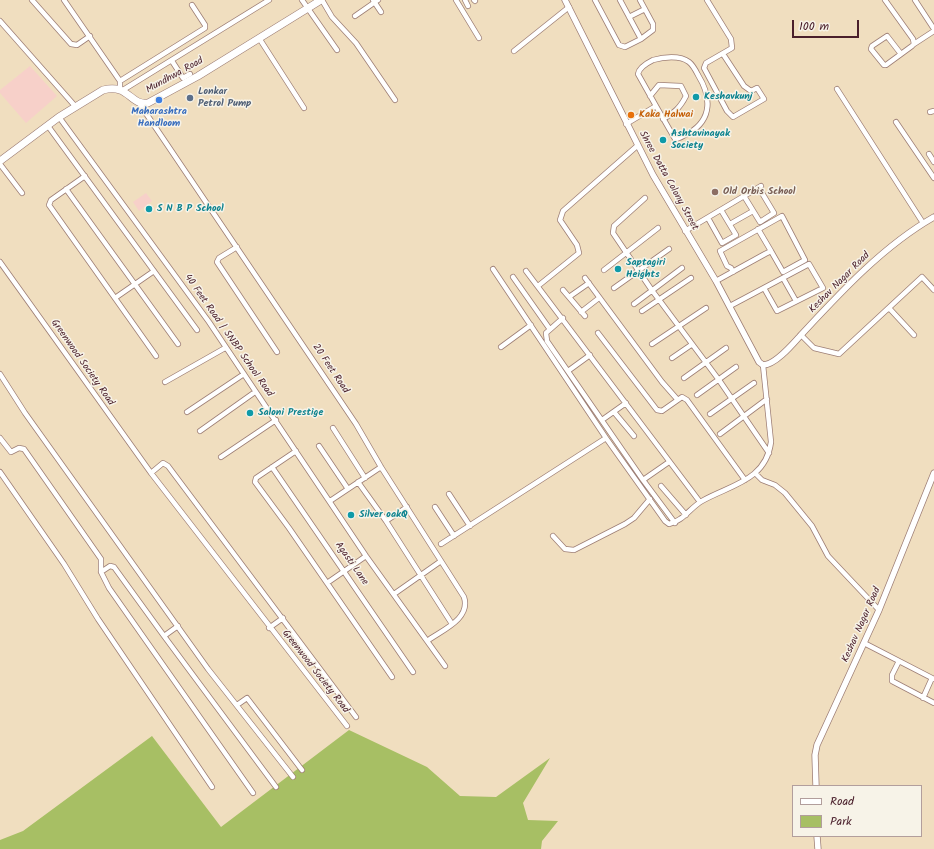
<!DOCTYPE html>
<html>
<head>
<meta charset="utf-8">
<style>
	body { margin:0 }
	#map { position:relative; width:934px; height:849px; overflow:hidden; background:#f0debf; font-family:Kalam,sans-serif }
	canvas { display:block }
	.legend { position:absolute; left:792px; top:785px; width:130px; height:52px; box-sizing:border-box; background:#f7f3e8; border:1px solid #b29e9c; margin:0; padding:5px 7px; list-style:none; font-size:12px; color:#4a1f2b }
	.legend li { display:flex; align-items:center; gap:8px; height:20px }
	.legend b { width:20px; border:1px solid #b29e9c }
	.scale { position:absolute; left:792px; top:20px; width:67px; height:18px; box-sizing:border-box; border:2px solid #4a1f2b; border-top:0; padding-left:5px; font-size:12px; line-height:14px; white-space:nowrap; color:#4a1f2b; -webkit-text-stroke:3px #f7f3e8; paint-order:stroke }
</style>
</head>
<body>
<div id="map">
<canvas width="934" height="849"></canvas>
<ul class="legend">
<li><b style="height:5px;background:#fff"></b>Road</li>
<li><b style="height:11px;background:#a7bf64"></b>Park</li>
</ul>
<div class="scale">100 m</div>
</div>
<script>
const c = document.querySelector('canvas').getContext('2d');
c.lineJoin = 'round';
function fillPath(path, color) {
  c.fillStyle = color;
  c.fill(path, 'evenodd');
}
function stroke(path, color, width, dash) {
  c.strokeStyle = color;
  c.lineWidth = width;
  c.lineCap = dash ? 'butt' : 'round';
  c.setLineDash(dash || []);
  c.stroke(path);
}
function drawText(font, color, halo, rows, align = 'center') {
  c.font = font + ' Kalam,sans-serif';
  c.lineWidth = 3;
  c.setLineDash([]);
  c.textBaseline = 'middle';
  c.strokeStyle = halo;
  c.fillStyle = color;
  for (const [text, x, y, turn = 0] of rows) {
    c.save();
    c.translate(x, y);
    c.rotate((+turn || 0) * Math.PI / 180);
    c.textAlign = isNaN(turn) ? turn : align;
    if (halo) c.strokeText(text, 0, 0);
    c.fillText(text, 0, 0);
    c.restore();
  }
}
const built = new Path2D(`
	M30,66L57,96L26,123L0,93V90Z
	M146,193L152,201L139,211L133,202Z`);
const green = new Path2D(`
	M349,730L427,767L460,796L496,797L550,758L523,803L528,820L558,821L542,841L541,849H0V840L23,831L152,736L221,827Z`);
const minor = new Path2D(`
	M32,0L71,44L77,45L90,36
	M64,0L120,81V88
	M302,0L337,50
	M322,0L332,17L356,43L395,100
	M373,0L381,12
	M456,0L479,38
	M465,0L468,6
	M474,0L475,1
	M595,0L619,45L625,47L641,39L653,30V24L640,0
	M620,0L641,39
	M707,0L731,39L732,48L706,63L704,68L727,111L733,117L764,99L757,88L751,91L744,86L723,54
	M885,0L913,39L914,44L912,46L886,65H884L871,49L872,46L887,36L901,54
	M915,0L934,29
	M355,16L378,0
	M629,17L645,9
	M0,21L75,106
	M259,38L304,108
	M914,44L934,31
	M514,51L569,7
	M172,61L183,78L190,74
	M120,81L205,28V25L192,5
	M837,89L923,223
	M123,90L269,0
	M650,96L659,85L681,86L686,96C680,108 674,113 663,119
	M139,103L356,424L381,467L464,597C471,619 442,630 427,641
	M930,112L934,111
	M59,117L209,322L366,556L445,666
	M896,122L934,178
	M626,124L656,106L675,139C680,139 684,135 689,133C713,119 711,96 698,75C696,71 693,65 689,62C680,55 663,57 653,60C647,63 639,68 638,74L656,106
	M48,126L197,330
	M929,154L934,162
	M0,164L22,193
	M85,176L51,200L49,205L156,356
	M66,189L178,344
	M744,196L760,222L774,213L759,188
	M645,198L614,226L613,233L651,289L719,380L769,453
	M708,218L722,243L736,235L721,210
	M730,224L753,211
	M758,229L771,251
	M685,231L761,186
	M237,247L219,258L217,262L277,352
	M0,262L151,473L347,726
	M493,269L606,438L665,521L669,524C683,521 690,508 702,501C730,485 766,481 771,442L763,365
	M604,270L658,228
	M526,271L700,502
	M513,277L549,328
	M585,278L662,382L677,399
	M783,278L796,301
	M716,281L765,254L771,251L783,272L805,260L782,216L720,251L727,266L731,268L733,272
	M538,286L579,253L577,245L560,220L563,211L637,146
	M614,288L669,249
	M563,290L585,316
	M569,297L589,283
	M115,298L154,271
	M634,304L682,268
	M730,306L809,264L823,288L777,311L764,288
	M889,308L914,335
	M642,311L691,278
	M581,312L599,298
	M563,318L546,333L547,341L643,480L675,523
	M598,333L657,410L662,411L682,397L687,400L745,480
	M801,335L814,348L839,354L922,277L934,290
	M652,344L706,308
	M501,347L531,325
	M672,358L691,345
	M568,371L590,355
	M0,374L25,413L208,669L293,777
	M684,378L726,348
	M165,382L225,348
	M697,395L736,367
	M187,412L244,374
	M614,412L634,436
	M710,414L754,383
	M602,420L626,403
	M333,428L365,478
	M200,431L255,392
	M720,434L767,399
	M0,438L11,452L19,448L24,449L101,559V572L109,588L253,793
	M319,446L348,489
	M296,451L256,478L255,482L289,528L392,677
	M221,457L276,420
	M272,467L413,672
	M0,472L64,564L98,619L212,787
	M151,473L163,463L168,466L356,717
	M755,473L762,480L775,485L785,493L812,526L828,556L879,610
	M643,480L669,462
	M358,482L386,521L452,624
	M661,486L686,515
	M449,494L470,526
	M330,501L381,467
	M435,507L454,536
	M386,521L407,507
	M553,536L565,549L574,550L625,524L634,518L650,499
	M441,544L606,438
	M101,572L110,566L114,567L164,636
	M327,583L366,556
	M394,594L441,561
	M178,626L164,636L276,787
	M269,628L283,618
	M864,643L934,679
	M899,661L892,675V681L934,703
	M923,698L932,678
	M237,705L247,698L302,770`);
const tertiary = new Path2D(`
	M565,0L653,175L716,281L759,362L763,365C775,365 792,345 800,336C840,293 883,246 934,217
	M816,786L815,755L817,745L879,610L934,473
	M817,836L818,849`);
const primary = new Path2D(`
	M0,161L59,117L103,90C129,83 130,106 148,103L198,76L321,0`);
const markers = [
	[696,97,4,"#0f9aa8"],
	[190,98,4,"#5c6f8a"],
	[159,100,4,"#3f7fe0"],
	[631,115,4,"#e8710a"],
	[663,140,4,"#0f9aa8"],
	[715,192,4,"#8d6e63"],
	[149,209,4,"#0f9aa8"],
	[618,269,4,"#0f9aa8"],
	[250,413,4,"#0f9aa8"],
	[351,515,4,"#0f9aa8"]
];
const streetNames = [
	["Mundhwa Road",175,76,-29],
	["Shree Datta Colony Street",668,181,61],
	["Keshav Nagar Road",840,283,-45],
	["40 Feet Road | SNBP School Road",228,336,55],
	["Greenwood Society Road",82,363,55],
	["20 Feet Road",330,369,56],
	["Agasti Lane",351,564,55],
	["Keshav Nagar Road",862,625,-66],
	["Greenwood Society Road",315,672,52]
];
const serviceNames = [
	["Lonkar",198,92],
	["Petrol Pump",198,104]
];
const cultureNames = [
	["Keshavkunj",704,97],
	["Ashtavinayak",671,134],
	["Society",671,146],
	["S N B P School",157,209],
	["Saptagiri",626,263],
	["Heights",626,275],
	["Saloni Prestige",258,413],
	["Silver oakQ",359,515]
];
const shopNames = [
	["Maharashtra",159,112],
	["Handloom",159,124]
];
const foodNames = [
	["Kaka Halwai",639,115]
];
const educationNames = [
	["Old Orbis School",723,192]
];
fillPath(built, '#f7d0c9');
fillPath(green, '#a7bf64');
stroke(minor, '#9d7e75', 6);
stroke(tertiary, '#9d7e75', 7);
stroke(primary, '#9d7e75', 8);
stroke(minor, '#fff', 4.5);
stroke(tertiary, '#fff', 5.5);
stroke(primary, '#fff', 7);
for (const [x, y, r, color] of markers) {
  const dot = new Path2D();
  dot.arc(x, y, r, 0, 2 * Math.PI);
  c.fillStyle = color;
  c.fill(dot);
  stroke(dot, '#f7f3e8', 1.5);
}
drawText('10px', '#4a1f2b', '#f7f3e8', streetNames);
drawText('bold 10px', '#4e5e75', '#f7f3e8', serviceNames, 'left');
drawText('bold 10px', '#0d838f', '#f7f3e8', cultureNames, 'left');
drawText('bold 10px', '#366cbe', '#f7f3e8', shopNames);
drawText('bold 10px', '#c56008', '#f7f3e8', foodNames, 'left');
drawText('bold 10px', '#785e54', '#f7f3e8', educationNames, 'left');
</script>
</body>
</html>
